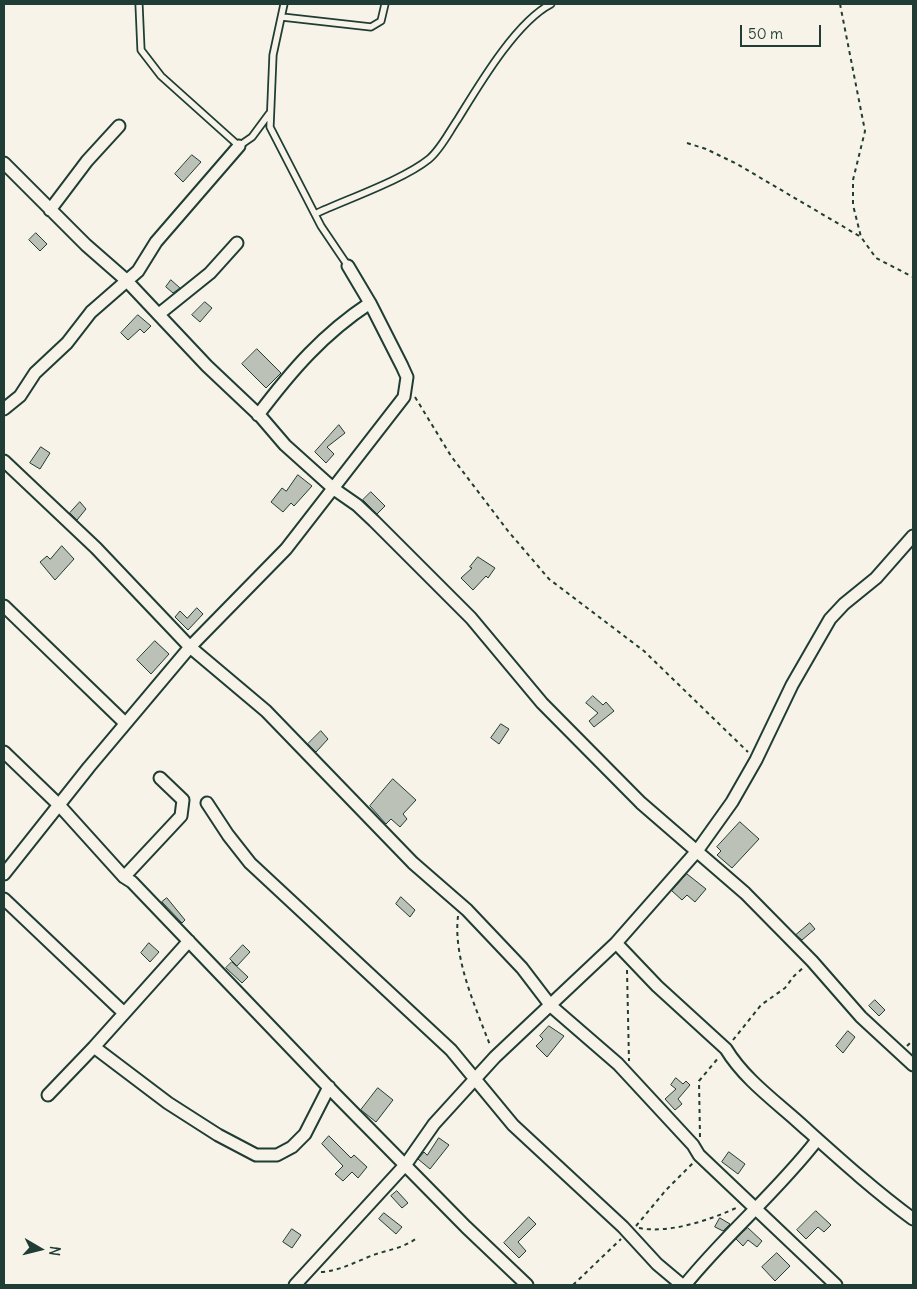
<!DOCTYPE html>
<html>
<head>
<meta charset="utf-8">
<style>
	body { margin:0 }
	#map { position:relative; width:917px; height:1289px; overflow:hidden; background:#f7f3e8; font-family:Delius,sans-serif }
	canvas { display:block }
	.frame { position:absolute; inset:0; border:5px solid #1f3d34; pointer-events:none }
	.north { position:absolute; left:15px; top:1224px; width:50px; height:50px; -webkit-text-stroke:4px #f7f3e8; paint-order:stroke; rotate:98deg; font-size:14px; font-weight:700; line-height:20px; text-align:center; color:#1f3d34 }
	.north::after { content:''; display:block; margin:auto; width:18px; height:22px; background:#1f3d34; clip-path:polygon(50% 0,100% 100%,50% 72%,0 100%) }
	.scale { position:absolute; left:740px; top:25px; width:81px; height:22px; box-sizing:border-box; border:2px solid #1f3d34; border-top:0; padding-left:6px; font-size:15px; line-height:18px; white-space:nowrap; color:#1f3d34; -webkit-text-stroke:4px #f7f3e8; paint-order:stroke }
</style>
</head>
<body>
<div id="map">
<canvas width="917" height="1289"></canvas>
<div class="frame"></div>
<div class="north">N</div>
<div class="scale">50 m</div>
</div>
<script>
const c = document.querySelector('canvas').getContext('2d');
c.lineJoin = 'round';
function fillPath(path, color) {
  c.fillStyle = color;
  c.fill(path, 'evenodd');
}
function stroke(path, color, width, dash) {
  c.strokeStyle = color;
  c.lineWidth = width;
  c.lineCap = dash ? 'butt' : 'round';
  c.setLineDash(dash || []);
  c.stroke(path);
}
const building = new Path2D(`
	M192,155L201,162L183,182L175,174Z
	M36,233L47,244L40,251L29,240Z
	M171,280L180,288L173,293L166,287Z
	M205,302L212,308L200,322L192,315Z
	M138,315L151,326L144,333L140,329L128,340L121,333Z
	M257,349L281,373L266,388L242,364Z
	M339,425L345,433L327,447L334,454L326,463L315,452Z
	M41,447L50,453L40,469L30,463Z
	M298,475L312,486L294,506L291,503L283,512L271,502L282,488L286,491Z
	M371,492L385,506L377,514L363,500Z
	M80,502L86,509L77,520L70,513Z
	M62,546L74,559L55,580L40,562L47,556L50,559Z
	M478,557L495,568L488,578L486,576L473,590L461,578L472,568L470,567Z
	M197,608L203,614L188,630L175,617L180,611L187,618Z
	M155,641L169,654L151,674L137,660Z
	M593,696L603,705L606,702L614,711L594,727L589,721L598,713L586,703Z
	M501,724L509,729L499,744L491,738Z
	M321,731L328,739L316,752L308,744Z
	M393,779L416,800L403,814L407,819L400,827L391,819L386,824L370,806Z
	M740,822L759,839L732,868L717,855L721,851L717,847Z
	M687,874L706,889L695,902L687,895L682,900L672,891Z
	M401,897L415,910L410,917L396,904Z
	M167,898L185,920L182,923L162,902Z
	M810,923L815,929L802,940L796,935Z
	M149,943L159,952L150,962L141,953Z
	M243,945L250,952L237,966L230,959Z
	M232,962L248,977L242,983L226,968Z
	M875,1000L885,1010L879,1016L869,1006Z
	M549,1026L564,1036L547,1057L536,1046L543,1039L540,1036Z
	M848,1031L855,1037L843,1053L836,1046Z
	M676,1078L683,1084L686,1081L690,1085L678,1099L682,1104L675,1110L665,1099L676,1089L671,1085Z
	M378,1088L393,1100L376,1122L361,1110Z
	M329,1136L351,1158L354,1155L367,1167L358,1178L352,1172L343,1181L335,1174L343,1166L322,1144Z
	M439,1138L449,1145L430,1169L418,1159L424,1152L427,1155Z
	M729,1152L745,1164L738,1174L722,1162Z
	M397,1191L408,1203L402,1208L391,1196Z
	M816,1211L831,1225L824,1232L818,1227L806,1239L797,1230Z
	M384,1213L402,1227L396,1234L379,1219Z
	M529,1217L536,1224L518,1242L526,1251L519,1258L504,1243Z
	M720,1218L730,1224L723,1231L715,1227Z
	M748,1228L762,1241L757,1247L748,1240L743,1246L736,1239Z
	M292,1229L301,1235L292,1248L283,1242Z
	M777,1253L790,1266L775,1281L762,1267Z`);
const path = new Path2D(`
	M840,4L865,131L853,180V205L861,237L876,258L913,277
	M687,143L706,149L737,164L861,237
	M415,397L451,456L508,531L549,579L644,651L748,752
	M458,916C453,958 475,1006 490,1045
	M627,970L629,1061
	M733,1040L761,1005L785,988L794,976L804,967
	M907,1046L913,1040
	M700,1137L699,1081L719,1057
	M636,1226L666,1190L693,1163
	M639,1228C668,1234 711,1220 738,1207
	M321,1272C338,1271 351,1264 366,1258C383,1250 401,1250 417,1238
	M573,1285L621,1239`);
const lane = new Path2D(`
	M139,4L141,50L161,76L239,146L252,137L269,114
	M284,4L273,55L270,127L321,226L348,266
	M282,17L371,27L381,21L385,4
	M315,214C347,199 403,180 429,159C441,149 449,132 458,119C479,85 516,22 551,4`);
const street = new Path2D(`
	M4,163L86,245L126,280L207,366L261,417L285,445L334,489L357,505L374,521L471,618L542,703L641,803L745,893L812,961L861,1017L913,1065
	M50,210L87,161L119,126
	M159,314L210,273L237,243
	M4,409L20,396L35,373L67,343L91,312L138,271L156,242L239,146
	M258,415C292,370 323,334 370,303
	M4,461L96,548L190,647L266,711L413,863L467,910L522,968L551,1006L618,1064L693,1145L699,1155L836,1285
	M4,606L125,723
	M4,752L59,805L124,877L132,882L336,1095L466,1227L527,1285
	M207,803L228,835L250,863L451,1050L513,1125L623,1227L657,1264L682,1285
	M4,874L89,767L190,647L286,549L404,397L407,377L402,366L370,303L348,266
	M124,877L181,816L183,800L160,778
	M4,899L124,1013
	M616,943L657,986L726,1049C743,1077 771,1098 796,1120C834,1154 872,1189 913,1219
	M94,1047L168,1103L218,1135L256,1155H277L292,1147L305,1134L329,1087
	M48,1095L94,1047L189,941
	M295,1285L406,1164L434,1124L495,1057L616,943L697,851L732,802L756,760L792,685L830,619L844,604L876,578L913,536
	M685,1285C726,1234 777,1192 817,1140`);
fillPath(building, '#bbc1b6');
stroke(building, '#1f3d34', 1);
stroke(lane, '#1f3d34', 9);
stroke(street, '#1f3d34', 15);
stroke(path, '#1f3d34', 2, [4, 4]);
stroke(lane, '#f7f3e8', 5.5);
stroke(street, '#f7f3e8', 11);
</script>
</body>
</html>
